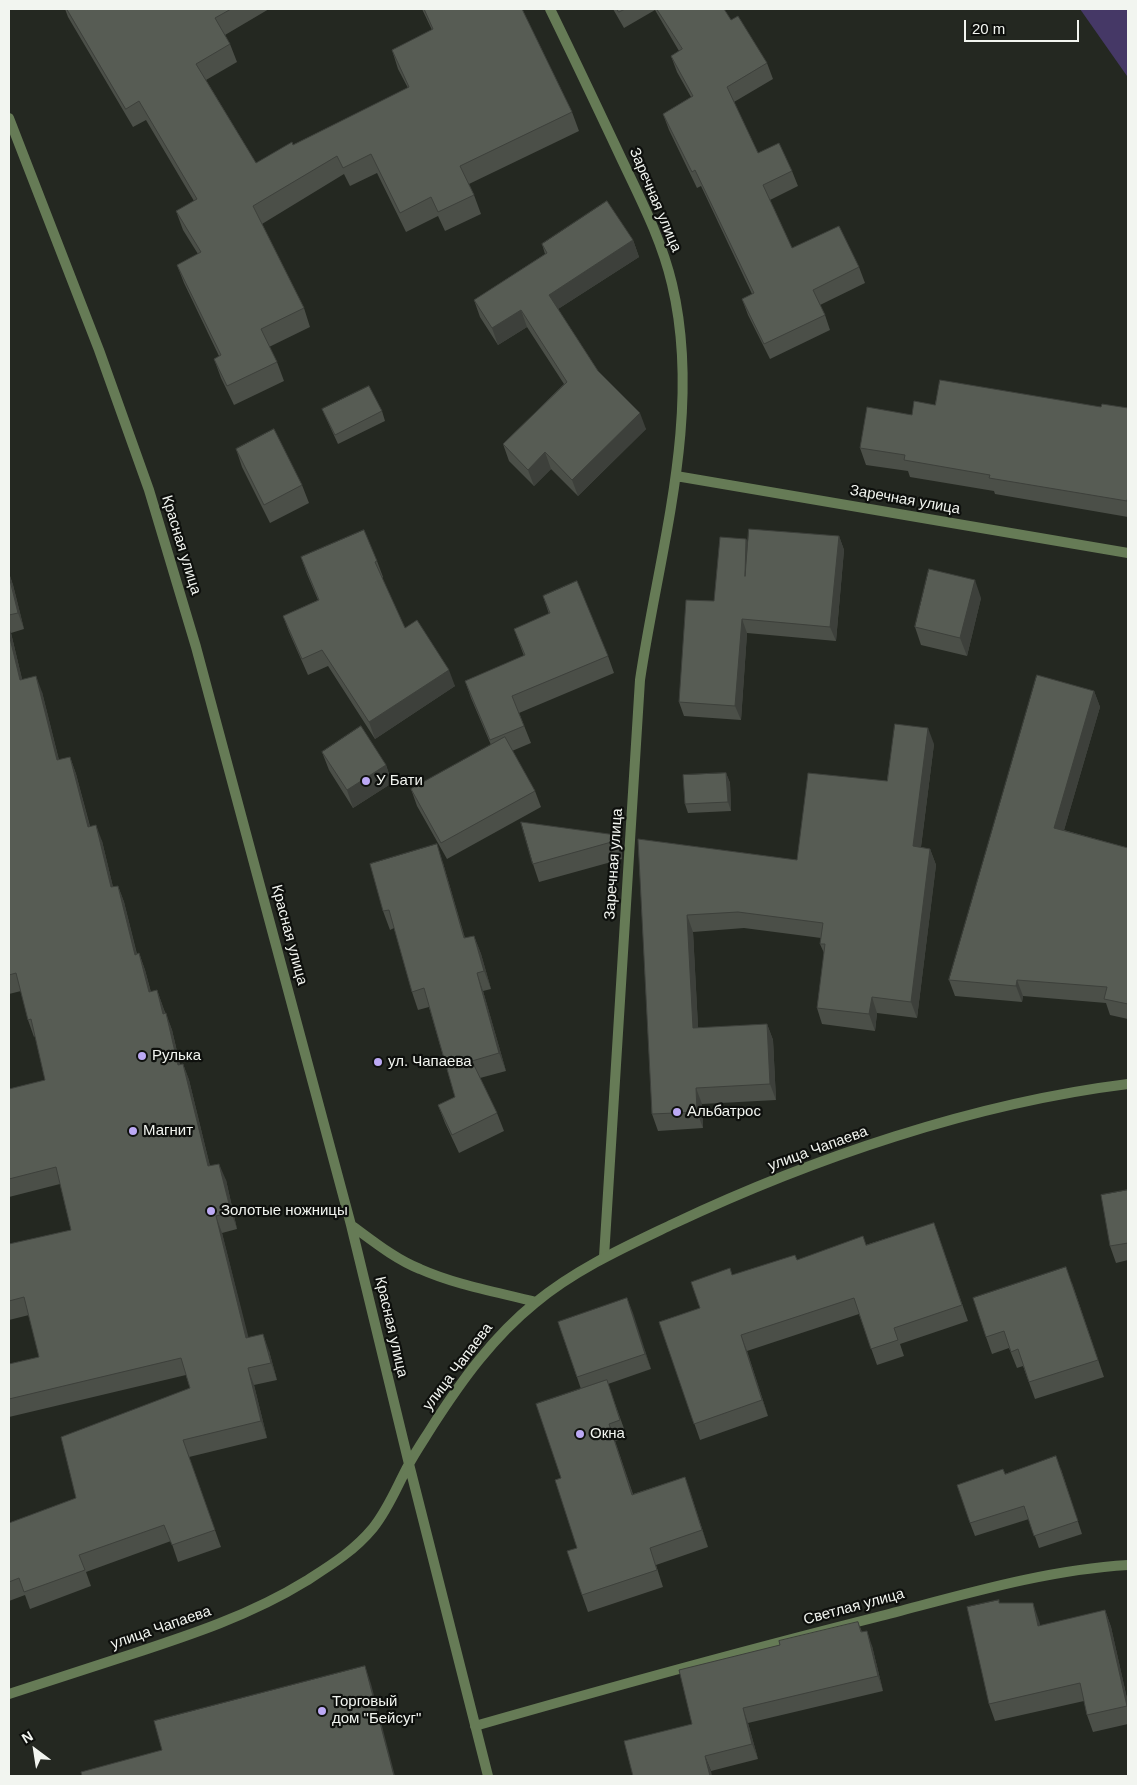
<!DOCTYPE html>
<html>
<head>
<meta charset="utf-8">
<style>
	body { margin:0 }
	#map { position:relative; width:1137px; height:1785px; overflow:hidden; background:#242821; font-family:Arial,sans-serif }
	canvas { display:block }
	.frame { position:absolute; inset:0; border:10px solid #f2f5f0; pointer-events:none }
	.north { position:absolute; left:10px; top:1725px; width:50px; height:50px; -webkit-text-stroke:4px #0e100d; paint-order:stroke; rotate:329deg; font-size:14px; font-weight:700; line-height:20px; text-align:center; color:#f2f5f0 }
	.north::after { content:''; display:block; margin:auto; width:18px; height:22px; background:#f2f5f0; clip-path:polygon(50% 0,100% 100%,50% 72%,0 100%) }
	.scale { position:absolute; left:964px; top:20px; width:115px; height:22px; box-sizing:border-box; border:2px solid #f2f5f0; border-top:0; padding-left:6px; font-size:15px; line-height:18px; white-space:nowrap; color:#f2f5f0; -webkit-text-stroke:4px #0e100d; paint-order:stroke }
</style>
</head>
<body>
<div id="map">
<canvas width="1137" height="1785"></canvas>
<div class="frame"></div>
<div class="north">N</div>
<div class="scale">20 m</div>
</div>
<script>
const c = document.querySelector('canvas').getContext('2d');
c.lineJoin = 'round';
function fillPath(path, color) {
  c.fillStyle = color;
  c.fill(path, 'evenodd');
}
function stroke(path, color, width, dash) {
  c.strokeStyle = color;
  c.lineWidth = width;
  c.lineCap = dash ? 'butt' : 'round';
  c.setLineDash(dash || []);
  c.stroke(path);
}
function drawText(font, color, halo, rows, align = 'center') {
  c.font = font + ' Arial,sans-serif';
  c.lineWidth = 4.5;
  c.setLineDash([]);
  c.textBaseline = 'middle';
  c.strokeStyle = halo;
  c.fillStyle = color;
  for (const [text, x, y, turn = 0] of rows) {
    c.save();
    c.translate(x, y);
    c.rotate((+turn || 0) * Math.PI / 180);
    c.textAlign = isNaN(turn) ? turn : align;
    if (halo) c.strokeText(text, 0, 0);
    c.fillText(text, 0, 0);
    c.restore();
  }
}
const water = new Path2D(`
	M1080,9H1128V77L1127,76Z`);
const minor = new Path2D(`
	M550,9C575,60 599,111 623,162C642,202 662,241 672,284C703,414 659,551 640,680L604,1257
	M676,476L1128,553
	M475,1726C608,1688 742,1651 877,1617C959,1596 1043,1570 1128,1565`);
const tertiary = new Path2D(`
	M9,118L99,350L149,490L196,647L351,1225L409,1464L488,1776
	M351,1225C373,1241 395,1259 420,1269C456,1285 497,1292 536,1302
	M9,1694C49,1681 89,1668 129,1655C190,1635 251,1615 306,1581C331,1565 354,1551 373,1528C389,1508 397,1486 409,1464C416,1451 425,1438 433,1425C462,1380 493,1337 535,1303C576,1269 625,1247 673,1224C813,1158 974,1103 1128,1084`);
const wall = new Path2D(`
	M65,9H269L225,35L230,44L237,62L206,80L256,163L408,88L398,69L392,50L432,30L422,9H522L572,112L579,131L469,184L474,195L481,214L445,231L438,216L406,232L377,173L350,186L344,174L262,224L304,308L310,327L269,347L277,362L284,381L234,405L221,378L214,359L219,356L184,283L177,265L198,254L183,230L176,211L194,201L146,120L133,127L68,17Z
	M613,9H724L731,20L767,63L773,79L734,102L758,153L792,171L798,186L770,200L792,248L859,267L865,283L820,305L825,315L830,330L770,359L748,315L742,299L752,294L701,186L697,188L669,130L663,114L691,97L677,72L671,56L679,51L655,10L624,28Z
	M633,240L639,257L558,309L598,371L646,429L578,496L551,469L534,486L509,461L503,444L564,384L527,327L498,345L480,317L474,300L545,254L542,244Z
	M935,405L1128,408V517L995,494L994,491L910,477L908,471L866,465L860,448L912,415Z
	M322,409L382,411L385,421L338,444L326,418Z
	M236,449L302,485L309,503L270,523L242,467Z
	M839,536L844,550L836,641L747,633L741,720L684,716L679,702L714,601L746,539L748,543Z
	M301,557L377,561L383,577L382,578L405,628L455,686L375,739L328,666L308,675L289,632L283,616L318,600L307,574Z
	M9,573L13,585L24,629L11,633L22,679L42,692L59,760L70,757L76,774L90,826L102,841L113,887L118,886L124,902L137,954L139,953L145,970L151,992L157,990L163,1007L172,1030L180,1064H183L189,1080L210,1166L226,1180L237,1229L222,1233L248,1338L269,1351L277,1380L254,1385L267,1438L189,1457L221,1547L178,1562L171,1541L86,1572L91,1586L30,1609L25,1595L9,1601V1523L76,1498L190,1388L186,1375L9,1417V1364L39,1357L29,1315L9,1320V1244L71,1230L60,1184L9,1197V1089L45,1080L35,1036L34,1037L28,1020L21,991L9,994Z
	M543,596L608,656L614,673L519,713L531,743L512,751L535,791L541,807L447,859L417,806L411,789L491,745L471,698L465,681L524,656L514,629L549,614Z
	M981,598L967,656L921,645L915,627Z
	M1094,691L1100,707L1064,830L1128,848V1019L1110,1015L1106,1003L1023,996L1022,1002L955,996L949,980Z
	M934,744L921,847L930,849L936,865L917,1018L877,1013L875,1031L822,1024L817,1008L824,953L820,944L821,938L744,928L693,932L698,1028L767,1024L773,1040L776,1100L702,1104L703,1128L658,1131L652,1114L638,839L797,860L887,781Z
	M322,752L386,765L392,783L353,808L329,770Z
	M726,773L730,783L731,811L688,813L685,804Z
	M616,835L622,853V859L539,882L533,864Z
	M443,863L465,938L474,936L481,954L491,989L483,991L506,1071L480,1078L497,1113L504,1131L459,1153L445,1123L438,1105L455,1097L429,1007L418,1010L412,992L394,928L390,930L383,911Z
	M1128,1190V1260L1116,1263L1110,1246Z
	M934,1223L968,1321L900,1344L904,1356L877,1365L859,1314L747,1351L768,1416L700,1440L659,1322L700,1308L732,1275L866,1245Z
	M1072,1283L1104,1377L1035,1399L1023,1366L1017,1368L1009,1348L992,1354L986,1337Z
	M627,1298L651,1369L608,1384L627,1437L615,1441L633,1494L685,1477L708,1547L656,1565L663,1587L588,1612L582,1595L577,1548L561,1478L581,1389L558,1322Z
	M1061,1469L1082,1534L1039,1548L1029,1519L975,1536L970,1523L1005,1474Z
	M1000,1603L1039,1621L1040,1626L1105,1610L1111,1627L1128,1703V1724L1093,1732L1087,1715L1084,1701L995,1721L989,1704Z
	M858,1622L862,1632L872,1646L883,1691L748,1723L758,1759L711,1771L692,1724L780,1645Z`);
const shadedWall = new Path2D(`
	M633,240L639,257L555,311L549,295Z
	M521,310L527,327L498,345L492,328Z
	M640,413L646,429L578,496L572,480Z
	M545,452L551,469L534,486L528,470Z
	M839,536L844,550L836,641L830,627Z
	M746,539L751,553L745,576Z
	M9,573L13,585L24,629L18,613Z
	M975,580L981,598L967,656L960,638Z
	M742,619L747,633L741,720L735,706Z
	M9,628L11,633L26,696L20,680L9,634Z
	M449,670L455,686L375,739L369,722Z
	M36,676L42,692L63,777L57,760Z
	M1094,691L1100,707L1060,844L1054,828Z
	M928,728L934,744L919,862L913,846Z
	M70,757L76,774L94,843L88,827Z
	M386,765L392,783L353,808L347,790Z
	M726,773L730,783L731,811L728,802Z
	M96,825L102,841L117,904L111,887Z
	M616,835L622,853V859L615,841Z
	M437,844L443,863L470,957L464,938Z
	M930,849L936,865L917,1018L911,1002Z
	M118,886L124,902L141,972L135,955Z
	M687,915L693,932L699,1044L693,1028Z
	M474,936L481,954L491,989L484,971Z
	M139,953L145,970L155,1009L149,992Z
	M477,973L483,991L506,1071L499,1053Z
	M1017,980L1023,996L1022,1002L1016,986Z
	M157,990L163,1007L170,1031L163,1014Z
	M872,997L877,1013L875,1031L869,1014Z
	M166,1013L172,1030L184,1082L178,1065Z
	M767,1024L773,1040L776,1100L770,1084Z
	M183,1064L189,1080L214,1183L208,1166Z
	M696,1088L702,1104L703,1128L697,1112Z
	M219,1164L226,1180L237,1229L231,1212Z
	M216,1216L222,1233L253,1355L246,1338Z
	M627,1298L633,1313L651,1369L645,1354Z
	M263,1334L269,1351L277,1380L271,1363Z
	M741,1335L747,1351L768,1416L762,1400Z
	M248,1368L254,1385L267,1438L261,1421Z
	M609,1424L615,1441L638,1511L632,1495Z
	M685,1477L691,1494L708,1547L702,1530Z
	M1033,1603L1039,1621L1044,1643L1038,1626Z
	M1105,1610L1111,1627L1128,1703V1711Z
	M867,1631L872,1646L883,1691L878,1676Z
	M365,1666L371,1684L395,1776H394Z
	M743,1708L748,1723L758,1759L752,1744Z
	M705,1756L711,1771L712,1776H710Z`);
const building = new Path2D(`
	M67,9H231L215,18L230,44L196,64L256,163L292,142L293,145L409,87L392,50L433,29L424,9H522L572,112L460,166L474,195L438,212L431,197L400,213L371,154L343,168L337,156L253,206L304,308L261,329L277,362L227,386L214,359L221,355L177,265L201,252L176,211L197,199L139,101L126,109Z
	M617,9H625L619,12Z
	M657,9H724L731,20L738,16L767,63L727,87L758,153L779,143L792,171L763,185L792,248L839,226L859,267L813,290L825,315L764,344L742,299L754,293L695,170L692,172L663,114L693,96L671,56L682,49Z
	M607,201L633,240L549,295L598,371L640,413L572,480L545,452L528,470L503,444L567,382L521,310L492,328L474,300L547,253L542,244Z
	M940,380L1101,407L1102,404L1128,408V496L1127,501L989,478L990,475L904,460L905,455L860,448L867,407L912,415L914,401L935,405Z
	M369,386L382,411L335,435L322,409Z
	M274,429L302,485L264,505L236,449Z
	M749,529L839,536L830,627L742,619L735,706L679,702L686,600L714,601L720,537L746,539L745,576Z
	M364,530L377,561L375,562L405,628L417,620L449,670L369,722L322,650L302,659L283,616L319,600L301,557Z
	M929,569L975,580L960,638L915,627Z
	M9,576L18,613L9,615Z
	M577,581L608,656L512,696L524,726L490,740L465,681L525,655L514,629L550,613L543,596Z
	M9,634L20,680L36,676L57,760L70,757L88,827L96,825L111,887L118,886L135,955L139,953L149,992L157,990L163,1014L166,1013L178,1065L183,1064L208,1166L219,1164L231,1212L216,1216L246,1338L263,1334L271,1363L248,1368L261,1421L183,1440L215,1530L172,1545L164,1525L79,1555L85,1570L24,1592L19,1578L9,1582V1523L76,1498L61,1437L190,1388L181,1358L9,1399V1364L39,1357L24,1297L9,1301V1244L71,1230L56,1167L9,1179V1089L45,1080L31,1019L28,1020L16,973L9,975Z
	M1037,675L1094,691L1054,828L1128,848V1004L1104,999L1107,987L1017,980L1016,986L949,980Z
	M895,724L928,728L913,846L930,849L911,1002L872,997L869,1014L817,1008L825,944H820L823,923L738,912L687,915L693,1028L767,1024L770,1084L696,1088L697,1112L652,1114L638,839L797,860L808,773L887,781Z
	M361,726L386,765L347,790L322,752Z
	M505,737L535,791L441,843L411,789Z
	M726,773L728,802L685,804L683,775Z
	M521,822L616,835L615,841L533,864Z
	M437,844L464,938L474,936L484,971L477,973L499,1053L472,1061L497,1113L452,1135L438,1105L455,1097L424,988L412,992L389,910L383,911L370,864Z
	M1128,1190V1243L1110,1246L1101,1195Z
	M934,1223L962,1305L894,1328L898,1340L871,1349L854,1298L741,1335L762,1400L694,1424L659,1322L700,1308L691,1282L730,1268L732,1275L795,1255L797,1260L863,1236L866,1245Z
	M1066,1267L1098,1360L1029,1382L1018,1349L1011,1352L1004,1331L986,1337L973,1298Z
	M627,1298L645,1354L577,1377L558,1322Z
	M607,1380L620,1420L609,1424L632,1495L685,1477L702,1530L650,1548L657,1570L582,1595L567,1551L577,1548L555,1480L561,1478L536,1404Z
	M1056,1456L1078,1521L1034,1536L1024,1506L970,1523L957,1485L1003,1469L1005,1474Z
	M999,1600V1603H1033L1038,1626L1105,1610L1127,1706L1087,1715L1080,1683L989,1704L967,1607Z
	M858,1622L861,1632L867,1631L878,1676L743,1708L752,1744L705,1756L710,1776H633L624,1741L692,1724L679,1670L780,1645L779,1641Z
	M365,1666L394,1776H82L81,1772L162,1750L154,1721Z`);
const markers = [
	[366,781,5,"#bca9f5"],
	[142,1056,5,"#bca9f5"],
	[378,1062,5,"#bca9f5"],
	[677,1112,5,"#bca9f5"],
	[133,1131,5,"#bca9f5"],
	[211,1211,5,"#bca9f5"],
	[580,1434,5,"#bca9f5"],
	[322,1711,5,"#bca9f5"]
];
const streetNames = [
	["Заречная улица",655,200,67],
	["Заречная улица",905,500,10],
	["Красная улица",181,545,73],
	["Заречная улица",614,864,-86],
	["Красная улица",289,935,75],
	["улица Чапаева",818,1149,-20],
	["Красная улица",391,1327,77],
	["улица Чапаева",458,1367,-53],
	["Светлая улица",854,1607,-15],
	["улица Чапаева",161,1628,-19]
];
const poiNames = [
	["У Бати",376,781],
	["Рулька",152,1056],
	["ул. Чапаева",388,1062],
	["Альбатрос",687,1112],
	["Магнит",143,1131],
	["Золотые ножницы",221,1211],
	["Окна",590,1434],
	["Торговый",332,1702],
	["дом \"Бейсуг\"",332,1719]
];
fillPath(water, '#453866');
stroke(minor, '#667b56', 10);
stroke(tertiary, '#667b56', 10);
fillPath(wall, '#4b4f48');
fillPath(shadedWall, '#3d403b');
fillPath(building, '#575c54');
stroke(building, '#3d403b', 1);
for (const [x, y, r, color] of markers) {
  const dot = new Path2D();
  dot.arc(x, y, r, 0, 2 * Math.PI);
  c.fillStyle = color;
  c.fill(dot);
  stroke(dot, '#0e100d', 2);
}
drawText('15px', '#f2f5f0', '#0e100d', streetNames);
drawText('15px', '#f2f5f0', '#0e100d', poiNames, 'left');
</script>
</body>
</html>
